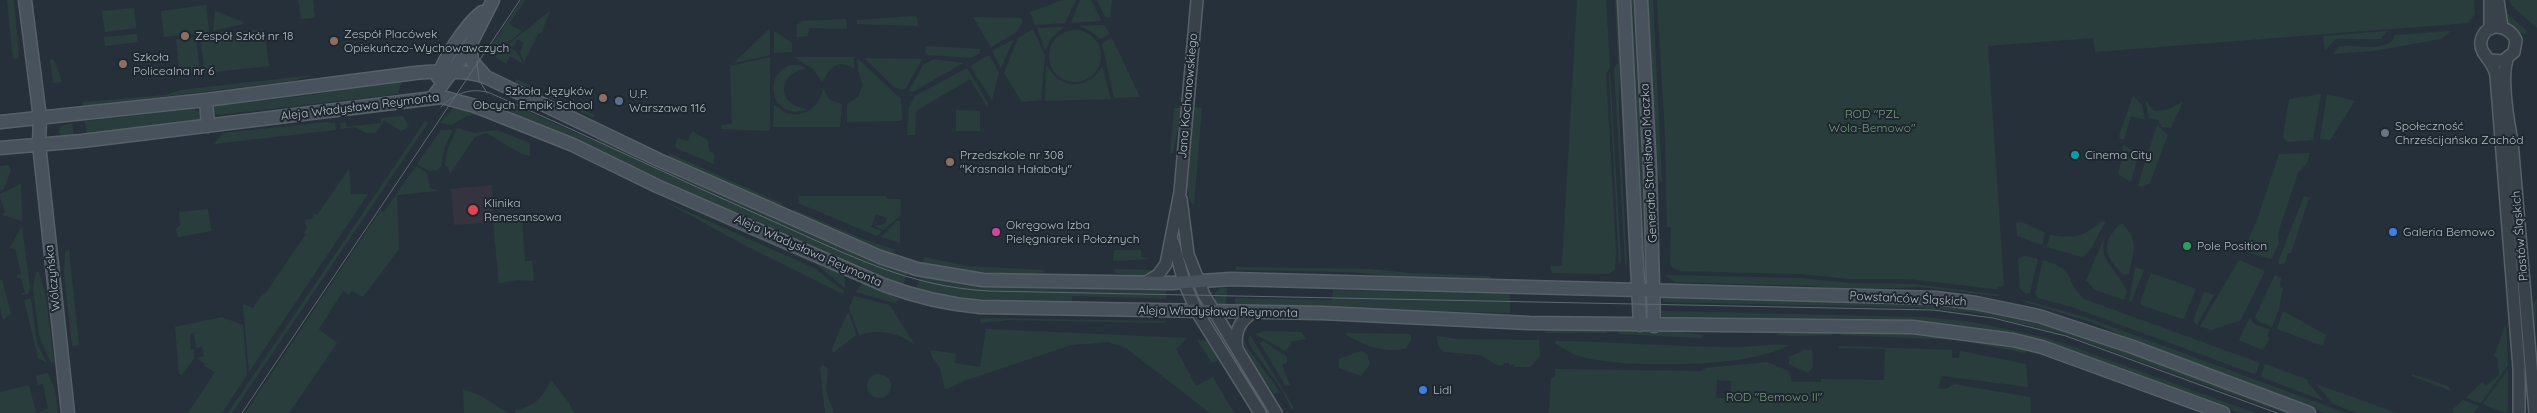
<!DOCTYPE html>
<html>
<head>
<meta charset="utf-8">
<style>
	body { margin:0 }
	canvas { display:block; background:#26303a }
</style>
</head>
<body>
<canvas width="2537" height="413"></canvas>
<script>
const c = document.querySelector('canvas').getContext('2d');
c.lineJoin = 'round';
function fillPath(path, color) {
  c.fillStyle = color;
  c.fill(path, 'evenodd');
}
function stroke(path, color, width, dash) {
  c.strokeStyle = color;
  c.lineWidth = width;
  c.lineCap = dash ? 'butt' : 'round';
  c.setLineDash(dash || []);
  c.stroke(path);
}
function drawText(font, color, halo, rows, align = 'center') {
  c.font = font + ' Quicksand,sans-serif';
  c.lineWidth = 4;
  c.setLineDash([]);
  c.textBaseline = 'middle';
  c.strokeStyle = halo;
  c.fillStyle = color;
  for (const [text, x, y, turn = 0] of rows) {
    c.save();
    c.translate(x, y);
    c.rotate((+turn || 0) * Math.PI / 180);
    c.textAlign = isNaN(turn) ? turn : align;
    if (halo) c.strokeText(text, 0, 0);
    c.fillText(text, 0, 0);
    c.restore();
  }
}
const medical = new Path2D(`
	M492,185L493,222L454,225L451,189Z`);
const green = new Path2D(`
	M7,0H14L19,58L13,59Z
	M298,0H313L315,18L301,19Z
	M522,0H525L509,24L522,31L493,54L488,51Z
	M1063,0H1076L1065,23L1035,25L1030,12Z
	M1080,0H1091L1101,20L1100,21L1071,23Z
	M1097,0H1112L1110,18L1105,17Z
	M1577,0H1606L1610,68L1606,74L1616,251L1615,270L1608,274L1552,273L1550,266H1562Z
	M1615,0H1617L1620,52L1619,110L1627,265L1625,264L1614,68L1618,63Z
	M1630,0H1635L1647,265H1645Z
	M1647,0H1653L1662,181L1660,182L1656,161Z
	M1657,0H2474L2475,14L2468,23L2095,52L2093,38L1988,46L2004,285L1995,289L1909,279H1850L1800,274L1680,271L1673,268L1670,264L1671,227H1667L1665,134Z
	M2509,0H2537V28L2512,6Z
	M206,5L209,32L164,37L161,11Z
	M134,8L136,28L105,32L102,11Z
	M215,11L243,22V24L213,31Z
	M550,11L542,32L538,34L524,62L520,52L524,43L518,39L513,47L506,46Z
	M2508,14L2526,30L2527,35C2516,33 2508,25 2504,15Z
	M914,16L917,17L918,26L857,24V20Z
	M973,17L1021,18L1023,21L1017,32L991,47Z
	M846,19L847,29L809,28L808,36L797,37V25L802,21Z
	M1104,25L1110,34L1100,39L1092,32L1080,26Z
	M1064,27L1051,38L1045,51L1037,28Z
	M770,28V55L735,63V62Z
	M264,29L269,66L205,73L200,36Z
	M1033,29L1045,56L1041,100L1022,102L1004,73L1018,38Z
	M1049 56a26 26 0 1 1 52 0a26 26 0 1 1-52 0Z
	M774,31L792,43V52L774,53Z
	M2387,31L2381,39H2336L2325,50L2323,36Z
	M2451,31L2441,39L2373,51L2333,54L2338,47C2354,43 2389,55 2395,35Z
	M137,34L138,42L105,46L104,37Z
	M196,37L200,73L180,75L176,40Z
	M1111,38H1112L1140,97L1114,98L1102,44Z
	M1011,41H1013L1001,68L992,51Z
	M926,46L980,49V53L971,58L928,55L925,52Z
	M505,47C516,48 519,54 523,64L510,56L506,64L495,57Z
	M989,55L999,73L992,100L970,66Z
	M770,57V131L721,129L722,125L732,124L730,66Z
	M794,57H854V68C835,58 830,69 822,82L813,69Z
	M864,58L922,59L906,88L902,90L894,87Z
	M53,59L60,75L61,82L53,83L50,60Z
	M858,59L901,99L902,119L900,121L847,122V104L858,97L863,85L858,71Z
	M934,59L963,63L913,92L909,91L923,65Z
	M790,65H800L806,69C776,73 777,106 807,109C777,123 758,79 790,65Z
	M1046,66C1051,69 1054,77 1059,80C1075,90 1095,82 1102,66L1111,99L1045,101Z
	M967,68L988,103V108L970,79L916,111L915,135H907L909,107L915,96Z
	M1610,72L1621,261L1619,266L1609,74Z
	M313,75L293,81L83,106V102L165,95L181,90Z
	M516,79L595,115L594,118L515,82Z
	M402,80L398,94L218,115L213,113L215,106L304,96Z
	M823,89L830,100L842,104L840,127H773L774,104C778,107 784,113 790,114C807,117 820,105 823,89Z
	M2321,94L2313,140L2288,142L2283,137L2289,99Z
	M2327,94L2355,101L2330,140L2320,139Z
	M2133,96L2142,105L2145,120L2131,116L2124,139H2120L2119,136Z
	M2145,100L2154,111L2167,110L2183,102L2171,128L2162,127L2158,120L2149,118Z
	M495,103L503,107L508,103L595,141L598,135C655,164 712,190 770,216C815,236 860,257 908,271L902,287L663,182L596,149L493,108Z
	M454,107L480,114L466,116L452,125L440,123Z
	M1193,107L1202,108L1194,205C1179,193 1191,127 1193,107Z
	M1174,108H1182L1173,153H1170Z
	M194,109L202,113L199,121L87,135L85,121Z
	M956,110L980,111V131H956Z
	M403,116L409,127L401,131L384,120L376,133H366L355,127L341,129L340,123L346,122V127L381,123V118Z
	M425,121L428,123L232,413H228Z
	M327,122L335,123L336,130L214,144L223,133Z
	M72,123L74,136L62,137L59,132L60,127Z
	M2157,125L2168,135L2150,183L2141,187L2138,185Z
	M457,128L475,133L497,130L530,143V156L522,154L486,133L475,137L450,174L448,167L445,165L447,151Z
	M441,130H453L445,146L441,166L437,170L429,171L417,164Z
	M692,131L708,140L709,151L714,153V164L676,148L675,145L678,138L688,141Z
	M2123,145L2133,150L2138,155L2131,182L2118,174L2122,159Z
	M669,153L783,204L779,206L670,159Z
	M2310,153L2307,163L2298,173L2278,233L2279,244L2271,259L2247,252L2245,247L2257,220L2279,154Z
	M8,165L11,170L4,189L0,191V166Z
	M416,166L427,173L430,188L438,191L397,195L399,249L363,297L352,291L349,295L343,291L319,329L337,343L289,413H245L381,210L384,212Z
	M349,169L351,194H368L249,372L243,304L253,308L263,293L265,294L306,234L304,233L307,228L305,220L311,219L315,214L317,215Z
	M21,184L22,221L2,215L5,212L0,197V194Z
	M799,196H886L887,199H901L900,216L883,230L874,226L885,224L887,218L876,214L871,227L882,231L877,236L798,203Z
	M2304,196L2309,198L2291,253H2288L2285,263L2279,265L2278,262Z
	M665,198L839,272L845,279V288L817,265Z
	M664,201L814,268L844,291L843,294L748,247Z
	M208,209L211,231L178,237L176,229L180,225L179,212Z
	M793,209L863,239L896,250L890,254L793,212Z
	M522,219L525,261H532L534,281L517,280L499,283L493,222Z
	M897,221H900V243L881,237Z
	M2102,221L2106,222C2097,232 2094,251 2082,257L2047,247L2050,235C2076,239 2082,237 2102,221Z
	M2022,222L2045,233L2042,245L2017,236L2016,223Z
	M2120,224H2123C2140,243 2133,251 2129,274L2123,275C2106,256 2099,245 2120,224Z
	M22,226L30,288L28,294L22,295V293L25,292L21,278H18L17,275L21,274L15,249L10,248Z
	M2107,232C2094,258 2117,269 2127,291L2124,300L2095,290L2086,280Z
	M69,250L79,345L72,346L64,274L65,252Z
	M1114,250H1141V257L1152,259L1114,261H1113Z
	M2024,256L2038,259L2030,293L2026,294L2020,289L2018,259Z
	M924,257L966,266L1044,270L1045,272C1004,277 963,271 923,263Z
	M2043,260C2079,271 2063,280 2084,299L2260,363L2256,373L2254,374L2072,307L2038,298L2035,294Z
	M2239,260L2265,271L2241,320L2211,330L2200,326Z
	M1236,267L1370,269L1410,273L1489,276L1495,281H1435L1352,272L1235,270Z
	M2135,267L2144,270L2131,302L2129,301Z
	M1115,269L1153,270L1157,271L1146,277L1115,273Z
	M36,272H39L45,292L54,362L51,363L39,336L33,288Z
	M2151,273L2196,289L2184,318L2182,319L2141,305V300Z
	M921,274L1166,288V299L1072,296V305L969,301L915,291Z
	M1664,275L1801,278L1850,283L1913,284L2001,295L1996,296L1920,287L1847,290L1813,286L1675,282Z
	M2275,275L2281,278L2280,287L2283,288L2279,309L2272,327L2258,321L2255,317Z
	M2,279L11,314L3,320L0,308V280Z
	M863,283L900,299L895,303L855,292Z
	M1220,288H1227L1226,307L1220,306L1215,301V293Z
	M1333,290L1510,294V313L1235,306V298L1332,300Z
	M2204,292L2214,295L2197,325L2194,322V319Z
	M854,296L890,305L914,344C896,332 880,329 859,335L849,308Z
	M1666,297L1886,301L1957,305L2043,322L2295,413H2284L2064,334L1977,313L1921,308L1662,302Z
	M31,298L37,344L47,363L38,358L24,300Z
	M2020,299L2085,317L2346,413H2325L2159,352L2094,323L2028,303Z
	M2537,299L2535,333L2537,395L2531,305Z
	M1661,311L1923,317L1973,322L2043,337L2074,347L2255,413H2239C2186,393 2133,374 2079,356C2058,349 2036,340 2014,335C1904,311 1788,320 1675,321L1663,319Z
	M2283,311L2326,335L2323,346L2277,329Z
	M849,313L856,335L833,353L832,348L847,314Z
	M222,317L243,325L247,375L222,413H188L215,372L204,366L205,364L197,358L204,356L202,347L196,348L194,333L206,331L192,333L190,337L191,350L194,349V359L182,375L179,374L175,327Z
	M2250,317L2254,324L2270,330L2267,336L2270,338L2263,350L2239,340Z
	M980,318L1165,321V323L1007,320C999,323 990,320 981,323Z
	M2506,324L2508,365L2481,403L2466,398L2482,382L2486,386L2499,375L2498,358L2494,356Z
	M986,329L1187,338L1176,349L1196,386L1213,377L1234,413H1210L1126,348L1108,342L1071,345L964,381L945,390L940,368L931,355V350L956,354L955,363L980,367Z
	M1543,329L1607,330V333H1545Z
	M1619,330L1680,332L1704,335L1701,338L1619,334Z
	M1792,330L1831,332L1833,335C1821,335 1784,338 1776,334Z
	M1266,331L1301,332L1306,339L1290,342L1291,345L1285,351L1255,334Z
	M1842,332H1913L1963,336L2027,349L2025,353L1958,340L1840,335Z
	M1242,333L1247,347L1280,392L1274,394C1263,376 1244,354 1242,333Z
	M1345,333L1411,334V340L1406,348C1390,355 1357,344 1345,333Z
	M1250,335L1294,408L1292,410L1282,390L1251,347L1248,341Z
	M1437,336L1456,339L1539,340L1540,356L1530,367H1514V364L1509,366V363H1504L1503,366L1497,365L1481,355L1444,352L1438,346Z
	M1197,340L1210,341L1221,359L1212,363Z
	M1263,341L1287,357V362L1282,365L1290,385L1286,386L1260,343Z
	M1556,341C1616,342 1676,347 1736,347C1747,347 1782,343 1789,345C1748,368 1633,368 1586,358C1575,356 1565,349 1555,344Z
	M1839,346L1952,350V358H1959L1960,351L2026,364L2028,387L1942,376L1938,388L1946,389L1954,384L2030,397L2031,413H1549L1551,379L1555,376V369L1701,371L1706,368L1767,362L1789,371L1792,382H1821V379L1884,380L1885,349L1839,348ZM1717,380L1731,381L1730,398H1716Z
	M1804,350H1812L1813,367L1808,373L1789,364V357Z
	M1361,351L1367,354L1370,364L1361,376L1339,368V359Z
	M2265,364L2308,380V383L2324,401L2261,377Z
	M823,365L828,369L826,391L834,413H825L820,367Z
	M2508,369V411L2505,413L2483,404Z
	M48,373L55,389L58,413H39L48,408L43,384L38,385L36,376Z
	M867 386a12 12 0 1 1 24 0a12 12 0 1 1-24 0Z
	M2412,374L2448,386L2451,391L2412,376Z
	M551,380L569,403L574,413H515V410C535,407 543,397 551,380Z
	M2316,384L2397,413H2357L2333,404Z
	M29,385L36,413H0V392Z
	M463,389L479,395L508,413H464Z
	M2463,400L2479,406L2474,413H2454L2452,410Z`);
const tertiary = new Path2D(`
	M2498,0L2502,27
	M2490,29V0
	M2491,60L2503,61L2514,52L2516,40C2509,24 2485,21 2481,41C2479,55 2494,60 2496,76L2519,368V413
	M2507,60C2501,78 2508,121 2512,141L2535,413
	M1181,199L1188,254L1204,295L1276,413
	M1173,242L1184,282L1197,312L1260,413
	M1145,283L1158,275L1166,264L1180,192L1197,0
	M1237,348C1234,332 1240,320 1254,312`);
const secondary = new Path2D(`
	M25,0L40,118L39,144L68,413
	M1624,0L1640,325
	M1641,0L1650,170L1654,326
	M470,46L472,61L486,77
	M438,77C444,58 466,24 482,12
	M433,97L467,51L493,0
	M206,100L208,126
	M0,122L206,100L415,73C439,71 463,70 486,77L659,160L880,257L917,269L983,280L1172,283L1231,279L1936,298L1976,303L2039,316L2133,347L2309,413
	M0,148L82,141L442,97L475,106L573,145L657,186L884,285C916,297 946,304 980,307L1322,313L1529,323L1913,327L2013,340L2042,347L2223,413`);
const tram = new Path2D(`
	M477,61L479,80L487,93
	M441,107C454,93 472,87 490,93C587,135 681,181 777,223C849,255 909,287 989,291L1933,310L1993,318L2066,336L2277,413
	M242,413L520,0`);
const markers = [
	[185,36,5,"#8d6e63"],
	[334,41,5,"#8d6e63"],
	[123,64,5,"#8d6e63"],
	[603,98,5,"#8d6e63"],
	[619,101,5,"#5c6f8a"],
	[2385,133,5,"#6b7280"],
	[2075,155,5,"#0f9aa8"],
	[950,162,5,"#8d6e63"],
	[473,210,6,"#e0444e"],
	[996,232,5,"#d1479c"],
	[2393,232,5,"#3f7fe0"],
	[2187,246,5,"#2e9e5b"],
	[1423,390,5,"#3f7fe0"]
];
const poiNames = [
	["Zespół Placówek",344,34],
	["Opiekuńczo-Wychowawczych",344,48],
	["Zespół Szkół nr 18",195,36],
	["Szkoła",133,57],
	["Policealna nr 6",133,71],
	["Szkoła Języków",593,91,"right"],
	["Obcych Empik School",593,105,"right"],
	["U.P.",629,94],
	["Warszawa 116",629,108],
	["Społeczność",2395,126],
	["Chrześcijańska Zachód",2395,140],
	["Przedszkole nr 308",960,155],
	["\"Krasnala Hałabały\"",960,169],
	["Cinema City",2085,155],
	["Klinika",484,203],
	["Renesansowa",484,217],
	["Okręgowa Izba",1006,225],
	["Pielęgniarek i Położnych",1006,239],
	["Galeria Bemowo",2403,232],
	["Pole Position",2197,246],
	["Lidl",1433,390]
];
const streetNames = [
	["Jana Kochanowskiego",1188,96,-85],
	["Aleja Władysława Reymonta",360,107,-7],
	["Generała Stanisława Maczka",1649,163,-93],
	["Piastów Śląskich",2520,236,-95],
	["Aleja Władysława Reymonta",808,251,24],
	["Wólczyńska",53,278,-96],
	["Powstańców Śląskich",1908,299,3],
	["Aleja Władysława Reymonta",1218,312,1]
];
const parkNames = [
	["ROD \"PZL",1872,114],
	["Wola-Bemowo\"",1872,128],
	["ROD \"Bemowo II\"",1774,397]
];
fillPath(medical, '#34333f');
fillPath(green, '#293d3c');
stroke(tertiary, '#576068', 14);
stroke(secondary, '#576068', 15);
stroke(tertiary, '#39424a', 11);
stroke(secondary, '#48525d', 12);
stroke(tram, '#5c6771', 1);
for (const [x, y, r, color] of markers) {
  const dot = new Path2D();
  dot.arc(x, y, r, 0, 2 * Math.PI);
  c.fillStyle = color;
  c.fill(dot);
  stroke(dot, '#1e272f', 2);
}
drawText('12px', '#b5bdc6', '#1e272f', poiNames, 'left');
drawText('12px', '#b5bdc6', '#1e272f', streetNames);
drawText('12px', '#75997a', '#1e272f', parkNames);
</script>
</body>
</html>
